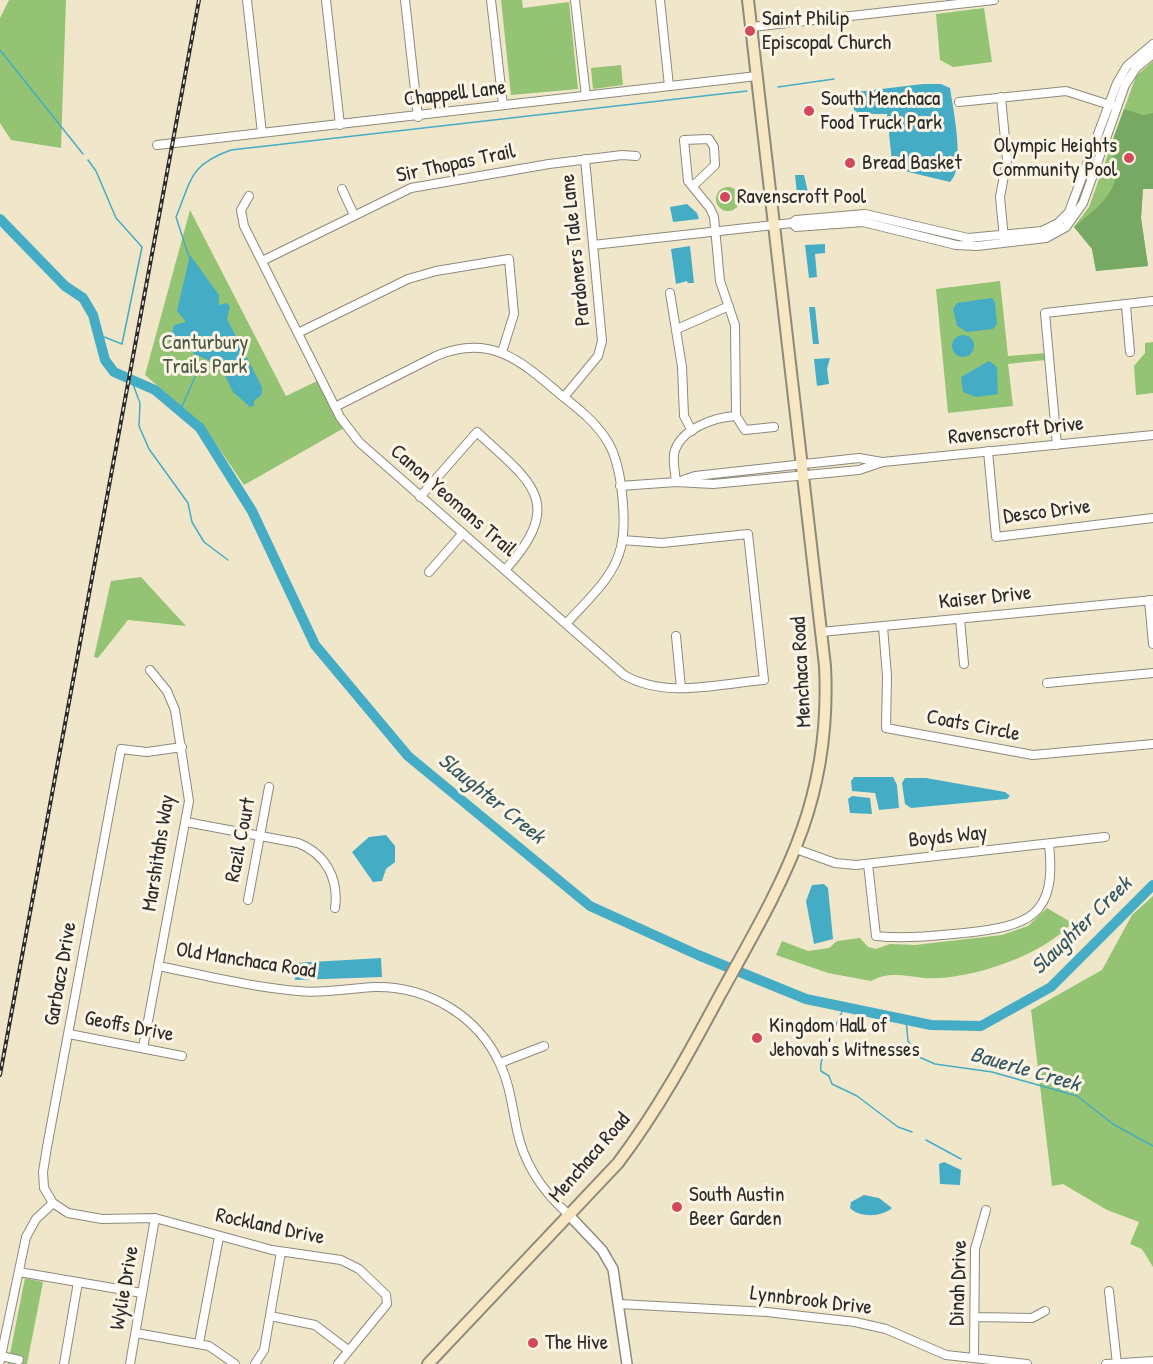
<!DOCTYPE html>
<html>
<head>
<meta charset="utf-8">
<style>
	body { margin:0 }
	canvas { display:block; background:#f0e7cb }
</style>
</head>
<body>
<canvas width="1153" height="1364"></canvas>
<script>
const c = document.querySelector('canvas').getContext('2d');
c.lineJoin = 'round';
function fillPath(path, color) {
  c.fillStyle = color;
  c.fill(path, 'evenodd');
}
function stroke(path, color, width, dash) {
  c.strokeStyle = color;
  c.lineWidth = width;
  c.lineCap = dash ? 'butt' : 'round';
  c.setLineDash(dash || []);
  c.stroke(path);
}
function drawText(font, color, halo, rows, align = 'center') {
  c.font = font + ' "Patrick Hand",sans-serif';
  c.lineWidth = 6;
  c.setLineDash([]);
  c.textBaseline = 'middle';
  c.strokeStyle = halo;
  c.fillStyle = color;
  for (const [text, x, y, turn = 0] of rows) {
    c.save();
    c.translate(x, y);
    c.rotate((+turn || 0) * Math.PI / 180);
    c.textAlign = isNaN(turn) ? turn : align;
    if (halo) c.strokeText(text, 0, 0);
    c.fillText(text, 0, 0);
    c.restore();
  }
}
const green = new Path2D(`
	M9,0H66L61,148L11,140L0,123V18Z
	M501,0H522L523,8L569,2L578,89L511,95Z
	M984,8L992,62L953,67L940,60L936,14Z
	M1153,61V189H1143L1141,218L1148,266L1096,271L1092,249L1074,227L1089,207L1136,76Z
	M621,65L623,85L593,89L591,68Z
	M716 199a12 12 0 1 1 24 0a12 12 0 1 1-24 0Z
	M190,210L286,396L317,381L344,428L244,485L203,425L145,375Z
	M1000,281L1008,356L1045,353V360L1008,364L1013,406L948,413L936,289Z
	M1153,342V393L1136,395L1134,366L1145,353V343Z
	M141,577L186,626L128,620L98,658L94,657L111,581Z
	M1153,896V1267L1142,1249L1130,1244L1139,1222L1107,1210L1063,1184L1052,1186L1031,1010L1102,970L1132,915Z
	M1047,908L1072,923C1042,956 968,981 924,978C904,976 889,971 871,981L828,973L776,955L782,941L808,951L829,948L837,941L860,938L868,947L876,949L890,944L915,945L1002,935L1028,926Z
	M25,1278L43,1282L27,1364H8Z`);
const forest = new Path2D(`
	M1124,109L1143,115L1153,113V189H1143L1141,218L1148,266L1096,271L1092,249L1074,227C1102,204 1128,187 1110,147Z`);
const water = new Path2D(`
	M923,84H941L950,88C953,109 966,168 950,182L896,169L892,162L887,114H860L854,110L853,97L856,92Z
	M795,175H804L810,201L798,202Z
	M687,204L697,213L699,219L673,222L670,207Z
	M825,244V253L815,254L817,277L809,278L805,245Z
	M690,246L694,283H688L687,281L676,284L671,249Z
	M190,255L219,295V305L227,303L230,306L227,319L262,387V394L254,401V406L250,407L233,392L220,365L194,354L192,349L170,342L174,325L186,322L177,311Z
	M992,298L995,302L997,324L993,329L967,332L957,326L953,309L957,303Z
	M809,307H815L819,344H813Z
	M952 346a11 11 0 1 1 22 0a11 11 0 1 1-22 0Z
	M830,358L827,369L829,384L817,386L814,359Z
	M989,361L997,367L998,394L976,397L963,392L961,377Z
	M854,777H893L897,785L899,808L879,810L875,793L852,791L851,781Z
	M905,778H926L1005,792L1010,796L1007,799L911,808L905,804L902,783Z
	M852,796L870,798L872,814L850,813L848,799Z
	M386,835L395,846V862L386,869L382,881L373,882L352,852L369,837Z
	M824,884L828,888L833,939L814,944L806,901L812,885Z
	M381,958L382,977L295,980L294,963Z
	M944,1162L961,1170L960,1185L940,1184L939,1164Z
	M864,1195L879,1198L892,1208C882,1217 860,1218 850,1208L851,1202Z`);
const stream = new Path2D(`
	M0,50L83,154
	M778,87L834,79
	M88,160L96,171L116,218L142,247L122,344L99,335
	M189,257L176,217C192,179 189,165 231,150L747,91
	M131,379L140,403L139,426L149,449L188,503L192,522L204,542L228,560
	M180,411L202,361
	M844,1007C838,1023 818,1056 821,1071L829,1076L832,1084L857,1096L898,1127L912,1132
	M906,1020L908,1041L919,1057L935,1064L992,1072L1077,1096L1113,1124L1153,1146
	M926,1140L961,1159`);
const river = new Path2D(`
	M0,219L65,286L83,298L93,315L105,360L114,372L155,390L200,428L252,511L315,645L408,756L590,906L698,955L806,999L931,1025L981,1026L1051,987L1153,885`);
const minor = new Path2D(`
	M247,0L262,133
	M326,0L340,125
	M405,0L418,117
	M491,0L503,105
	M575,0L586,96
	M660,0L669,86
	M752,27L994,0
	M1001,97L1007,160L1000,197L1004,239
	M959,102L1066,91L1113,106
	M157,145L757,76
	M693,186L715,165L714,147L709,139L684,140L688,181L710,208L714,217L720,281L735,325L736,416L745,430L774,427
	M342,189L354,215
	M249,196L241,210L244,226L340,417L359,442L624,675C666,699 718,684 764,680L748,534L662,543L622,540
	M792,223L796,227L863,222L956,245L977,246L1046,238L1066,227L1083,203L1125,85L1136,68L1153,54
	M593,245L792,223L796,220L865,214L968,238L1042,231L1058,223L1069,212L1117,83L1127,66L1153,44
	M262,261L411,188L549,164L622,155L636,156
	M670,293L682,367L684,416L692,431
	M1126,306L1130,352
	M677,329L729,306
	M298,333L408,279L436,271L509,259L514,314L502,352
	M564,397L598,356L602,341L585,159
	M335,407L436,356C491,333 521,361 561,395C579,409 598,424 609,444C622,467 627,521 621,547C614,578 586,601 566,624
	M1057,445L1045,313L1153,301
	M988,451L996,537L1153,518
	M680,481L695,476L859,458L882,462
	M676,482C675,473 673,462 674,454C679,429 715,417 736,416
	M620,486L676,482L713,484L859,470L883,462L1153,435
	M420,497L477,432C532,483 566,502 505,570
	M429,572L463,533
	M1149,600L1153,644
	M960,619L964,664
	M883,627L887,676L886,728L1033,755L1153,744
	M821,632L1153,600
	M676,636L681,688
	M1047,683L1153,673
	M182,747L147,752L121,749L47,1147L43,1172L44,1188L53,1203L68,1213L102,1219L155,1218L272,1250L341,1260L359,1269L386,1295L387,1304L338,1364
	M186,822L298,843C326,854 339,879 335,908
	M796,849L835,863L856,865L1105,837
	M868,864L876,936C906,939 934,936 964,933C1029,926 1057,917 1049,844
	M248,900L269,787
	M158,966C204,975 251,987 298,991C323,994 350,988 375,987C428,986 478,1016 500,1064C510,1085 512,1107 517,1130C524,1164 542,1191 568,1214
	M69,1034L182,1056
	M143,1048L189,801L175,710L167,691L150,670
	M500,1063L544,1046
	M19,1272L142,1293
	M1109,1291L1117,1364
	M620,1304L767,1312L855,1322L886,1329L946,1355L1027,1364
	M270,1316L315,1325L348,1350
	M976,1317L1032,1318L1045,1311
	M136,1333L209,1346L235,1364
	M199,1343L219,1237
	M1,1356L19,1360
	M974,1358L975,1249L986,1210
	M0,1361L26,1237L36,1219L53,1203
	M64,1364L78,1282
	M130,1364L155,1218
	M255,1364L264,1350L281,1252
	M1106,1364L1153,1361`);
const tertiary = new Path2D(`
	M568,1214L602,1250L613,1269L627,1364`);
const secondary = new Path2D(`
	M428,1364L618,1163C658,1110 689,1053 720,995C783,881 832,803 825,666L748,0`);
const rail = new Path2D(`
	M0,1075L199,0`);
const markers = [
	[750,31,6,"#d1495b"],
	[809,111,6,"#d1495b"],
	[1129,158,6,"#d1495b"],
	[850,163,6,"#d1495b"],
	[725,197,6,"#d1495b"],
	[757,1038,6,"#d1495b"],
	[677,1207,6,"#d1495b"],
	[533,1343,6,"#d1495b"]
];
const poiNames = [
	["Saint Philip",762,19],
	["Episcopal Church",762,43],
	["South Menchaca",821,99],
	["Food Truck Park",821,123],
	["Olympic Heights",1117,146,"right"],
	["Community Pool",1117,170,"right"],
	["Bread Basket",862,163],
	["Ravenscroft Pool",737,197],
	["Kingdom Hall of",769,1026],
	["Jehovah's Witnesses",769,1050],
	["South Austin",689,1195],
	["Beer Garden",689,1219],
	["The Hive",545,1343]
];
const streetNames = [
	["Chappell Lane",455,94,-7],
	["Sir Thopas Trail",456,164,-12],
	["Pardoners Tale Lane",576,250,-96],
	["Ravenscroft Drive",1016,431,-6],
	["Canon Yeomans Trail",453,501,41],
	["Desco Drive",1047,512,-7],
	["Kaiser Drive",985,598,-6],
	["Menchaca Road",802,672,-93],
	["Coats Circle",973,726,11],
	["Boyds Way",948,837,-6],
	["Razil Court",241,840,-79],
	["Marshitahs Way",159,853,-81],
	["Old Manchaca Road",246,961,9],
	["Garbacz Drive",61,974,-80],
	["Geoffs Drive",129,1027,11],
	["Menchaca Road",590,1158,-49],
	["Rockland Drive",270,1227,12],
	["Dinah Drive",959,1283,-88],
	["Wylie Drive",125,1288,-80],
	["Lynnbrook Drive",811,1301,7]
];
const parkNames = [
	["Canturbury",205,343],
	["Trails Park",205,367]
];
const waterNames = [
	["Slaughter Creek",491,799,39],
	["Slaughter Creek",1082,926,-44],
	["Bauerle Creek",1025,1070,16]
];
fillPath(green, '#94c373');
fillPath(forest, '#77a965');
fillPath(water, '#45acc5');
stroke(stream, '#45acc5', 1.5);
stroke(river, '#45acc5', 10);
stroke(minor, '#8e897b', 10);
stroke(tertiary, '#8e897b', 12);
stroke(secondary, '#8e897b', 14);
stroke(minor, '#fff', 8);
stroke(tertiary, '#fff', 9);
stroke(secondary, '#f7e8c3', 10);
stroke(rail, '#2b2b2b', 4);
stroke(rail, '#fcf5e5', 1.5, [4.5]);
for (const [x, y, r, color] of markers) {
  const dot = new Path2D();
  dot.arc(x, y, r, 0, 2 * Math.PI);
  c.fillStyle = color;
  c.fill(dot);
  stroke(dot, '#fcf5e5', 2);
}
drawText('21px', '#2b2b2b', '#fcf5e5', poiNames, 'left');
drawText('21px', '#2b2b2b', '#fcf5e5', streetNames);
drawText('21px', '#4a5941', '#fcf5e5', parkNames);
drawText('italic 22px', '#345861', '#fcf5e5', waterNames);
</script>
</body>
</html>
